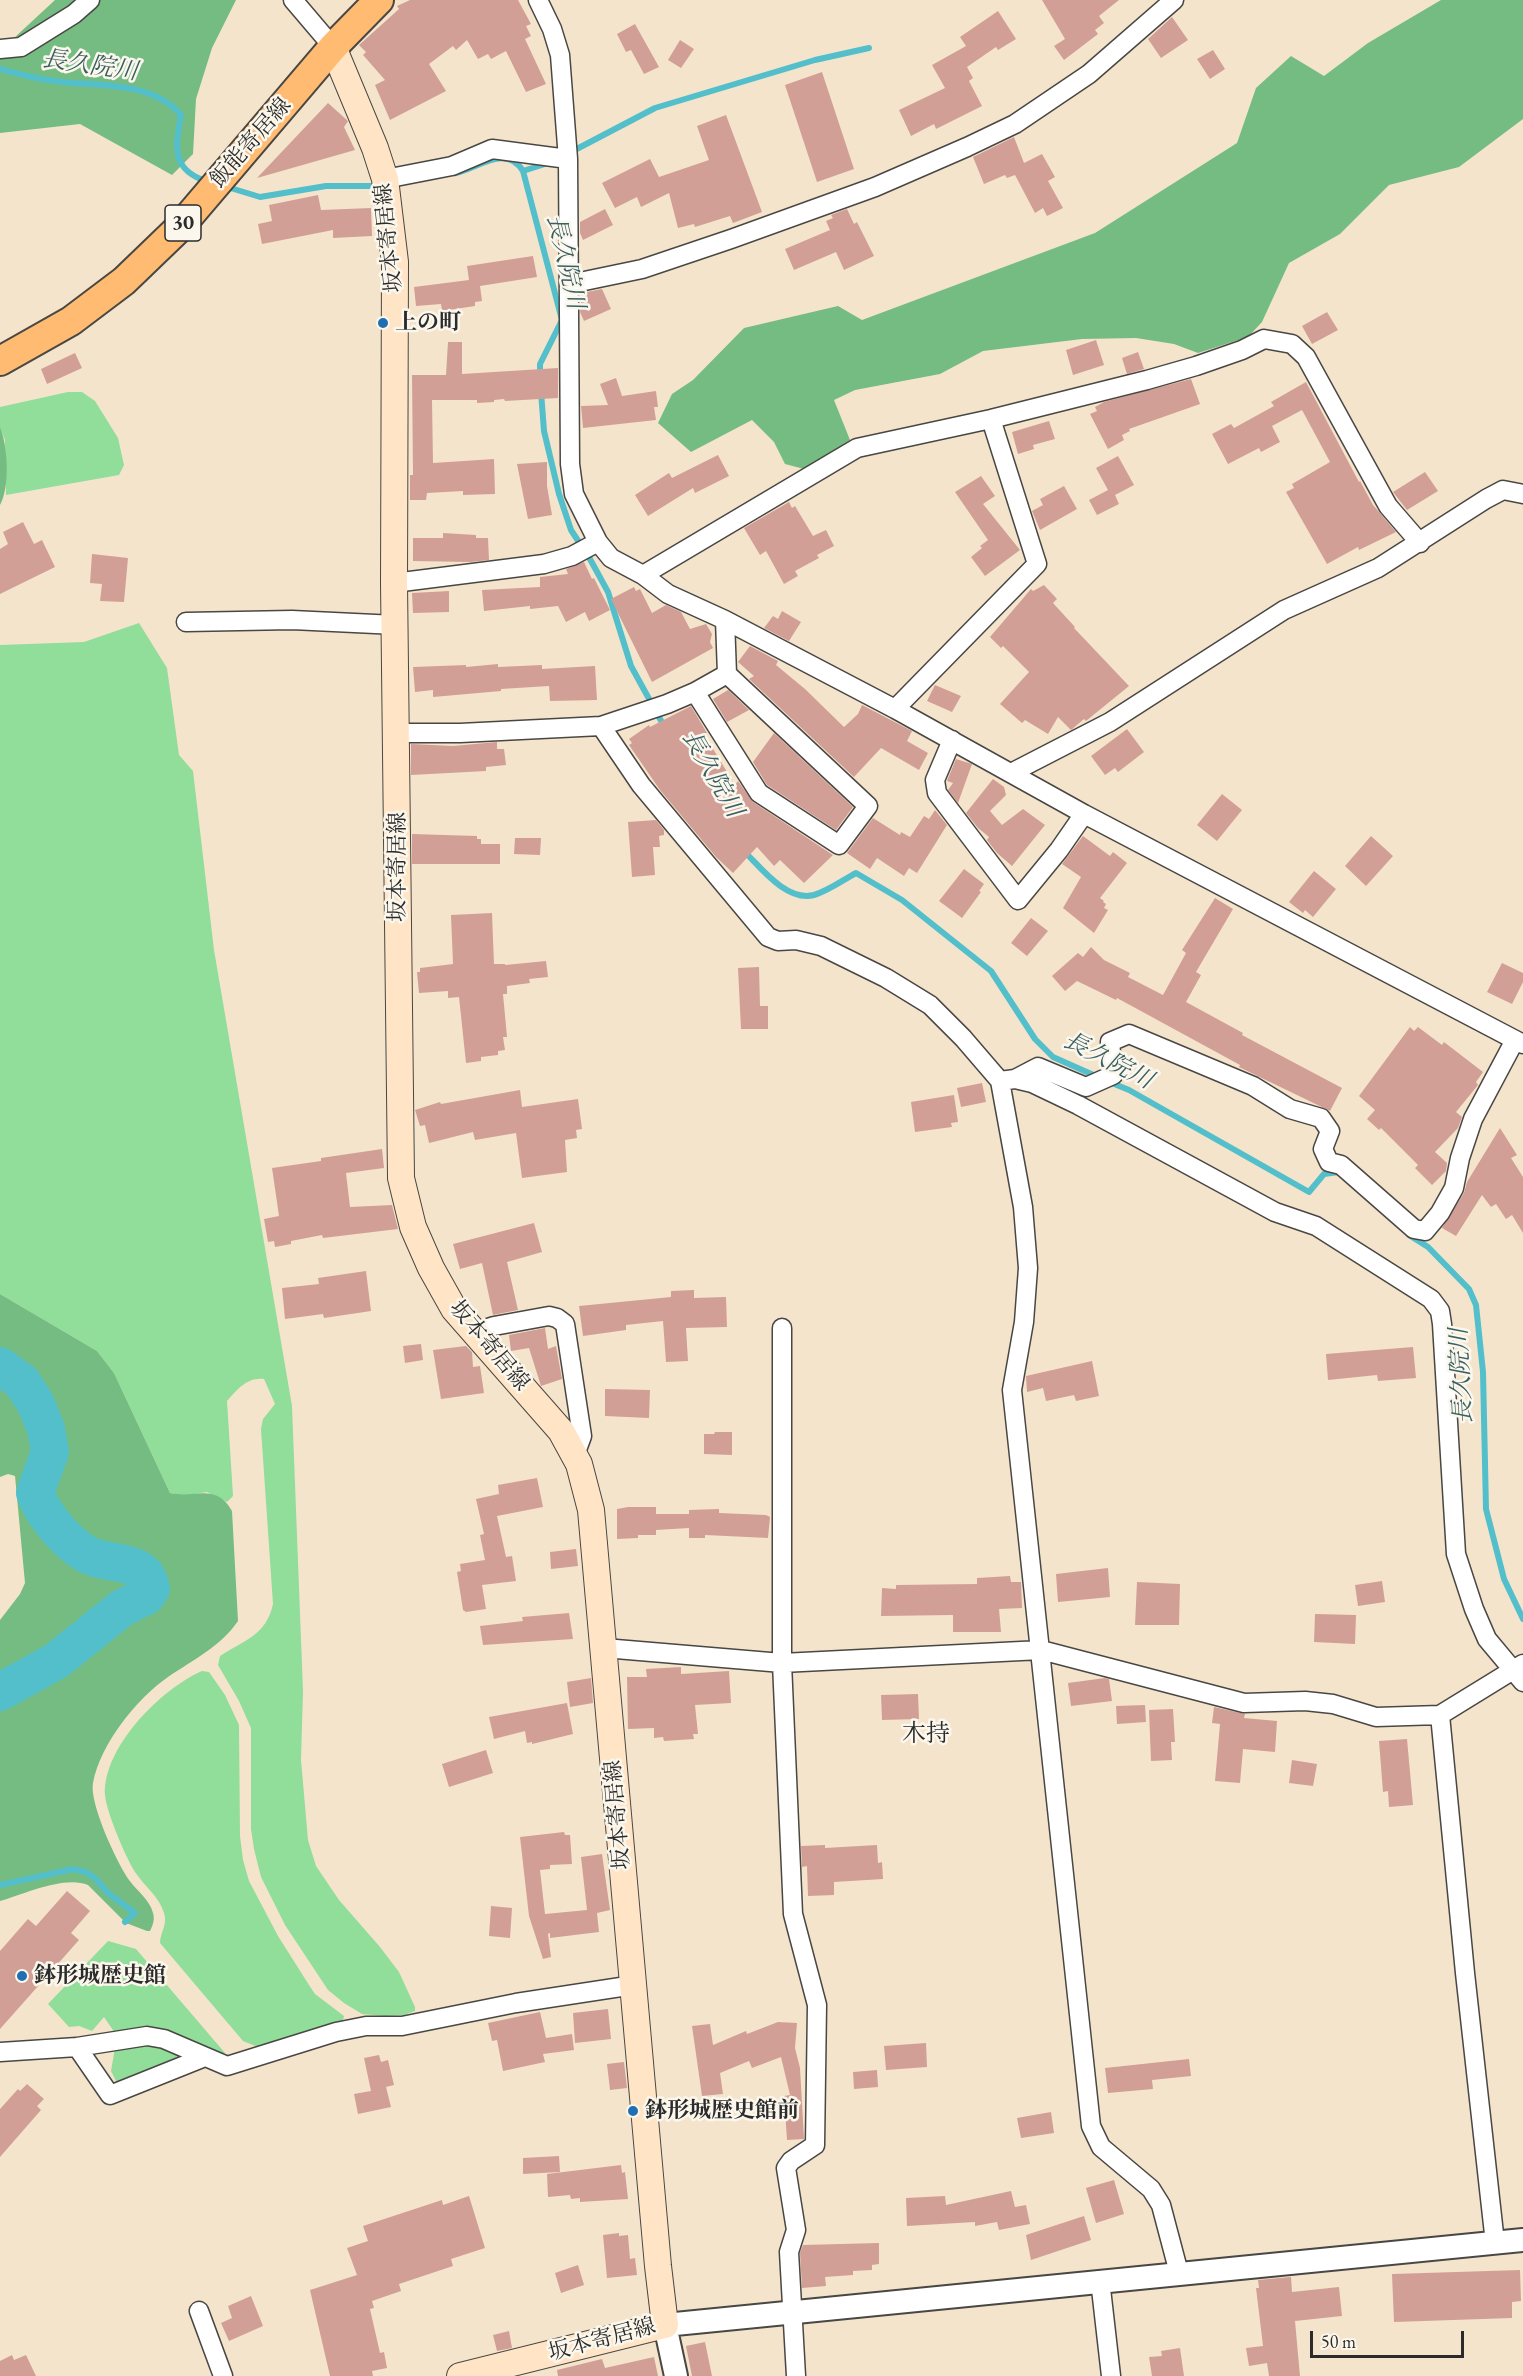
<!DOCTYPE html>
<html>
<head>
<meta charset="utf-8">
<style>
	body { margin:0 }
	#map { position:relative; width:1523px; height:2376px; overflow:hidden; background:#f5e4cc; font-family:"EB Garamond",serif }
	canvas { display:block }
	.scale { position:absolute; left:1310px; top:2331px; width:154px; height:27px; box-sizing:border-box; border:3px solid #2b2b2b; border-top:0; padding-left:8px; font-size:18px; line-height:21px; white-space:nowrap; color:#2b2b2b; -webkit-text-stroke:4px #fbf7ec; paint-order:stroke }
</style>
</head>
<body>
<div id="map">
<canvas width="1523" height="2376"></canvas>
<div class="scale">50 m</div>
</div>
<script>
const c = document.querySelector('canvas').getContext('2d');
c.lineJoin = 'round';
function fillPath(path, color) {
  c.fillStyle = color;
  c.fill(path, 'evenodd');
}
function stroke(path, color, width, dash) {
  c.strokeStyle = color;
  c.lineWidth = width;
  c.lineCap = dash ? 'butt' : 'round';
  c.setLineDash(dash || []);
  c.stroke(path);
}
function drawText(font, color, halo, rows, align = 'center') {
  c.font = font + ' "EB Garamond","Noto Serif JP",serif';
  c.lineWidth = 5;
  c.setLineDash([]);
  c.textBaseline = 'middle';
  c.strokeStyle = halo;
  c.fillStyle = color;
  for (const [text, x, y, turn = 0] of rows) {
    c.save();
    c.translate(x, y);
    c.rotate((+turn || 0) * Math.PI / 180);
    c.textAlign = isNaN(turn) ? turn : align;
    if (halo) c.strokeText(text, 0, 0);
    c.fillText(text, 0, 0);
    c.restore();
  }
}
const green = new Path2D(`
	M68,392H82L95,401L118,438L124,465L119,475L6,495L5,440L0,427V407Z
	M139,623L167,668L179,755L193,771L214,950L292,1406L303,1691L301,1760L308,1840L316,1866L339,1900L380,1947L399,1972L415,2007V2011L404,2015L384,2016L362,2014L344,2003L328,1990L285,1925L261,1877L254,1849L251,1829V1728L239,1701L218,1665L220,1656C244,1640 266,1636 273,1604L261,1429L263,1419L275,1404L264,1379C247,1377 238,1389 227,1401L233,1496L227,1502L207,1492L182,1496L170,1493L114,1373L97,1351L0,1294V645L84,642Z
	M202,1671L209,1672L225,1695L239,1725L240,1836L243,1860L249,1881L278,1936L309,1985L315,1994L344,2016L343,2020L339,2022L264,2046L258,2047L243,2041L160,1943C160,1933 168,1924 164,1913C159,1896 144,1886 135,1872C126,1858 106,1811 105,1795C103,1747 161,1689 202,1671Z
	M108,1941L136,1949L225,2053L216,2054L115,2033L104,2017L92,2031L79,2026L69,2027L48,2004Z
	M143,2043L191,2056L117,2083L111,2071L115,2048Z`);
const forest = new Path2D(`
	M55,0H236L212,48L196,99L193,154L172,175L80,124L0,133V51Z
	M1441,0H1523V119L1459,167L1389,185L1340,234L1289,263L1262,322L1248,337L1198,353L1174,344L1136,338L1082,339L983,351L940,374L855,390L834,400L850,440L804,469L785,464L774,442L752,420L691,452L658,423L672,394L693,380L744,328L838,306L862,320L1095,233L1237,143L1256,88L1291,56L1324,76L1368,43Z
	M0,427C8,446 10,488 0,505Z
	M0,1294L97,1351L114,1373L170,1493C196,1499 215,1482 232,1511L238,1621C221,1646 193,1660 168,1677C136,1699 100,1745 93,1783C89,1803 117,1863 129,1880C137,1891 150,1900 153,1913C155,1919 153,1925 150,1931H147L126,1923L88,1885C65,1875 24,1894 0,1901V1620L20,1594L25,1583L15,1476L8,1474L0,1477Z`);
const stream = new Path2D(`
	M0,69C18,74 36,79 54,81C95,87 152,80 181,115C175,148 171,171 209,182
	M571,152L655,108L815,60L869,48
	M523,171L551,162
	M455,173C477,169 506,143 523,171L562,320L540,364V376
	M224,186L260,197L326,186H380
	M541,392L544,431L559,494L571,530L590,559L608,592L631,666L665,728
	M745,852C761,868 787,902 814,895C828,891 843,880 856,873L902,900L991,971L1035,1039L1053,1057L1098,1077
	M1107,1081L1129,1090L1309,1192L1324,1174L1339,1172L1341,1174
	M1409,1235L1428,1247L1469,1289L1476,1305L1483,1372L1486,1509L1504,1579L1523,1619
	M0,1885L73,1869L86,1872L95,1878L108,1893L135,1913L125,1922`);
const river = new Path2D(`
	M0,1366L22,1382L36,1404L46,1429L50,1452L35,1493C44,1516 65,1541 86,1554C108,1567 146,1556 151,1589L146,1596L122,1608L56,1661L0,1692`);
const building = new Path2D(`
	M410,0H518L531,24L526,26L531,36L525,39L546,84L526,92L506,51L491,59L488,54L478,59L467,40L456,50L453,46L429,64L446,91L390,120L375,85L385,80L363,55L366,52L359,45L399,9L397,6Z
	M1042,0H1119L1099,16L1104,23L1095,30L1098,34L1064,60L1054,46L1065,39Z
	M998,11L1016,39L998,50L996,47L967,67L973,78L969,81L982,106L936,129L934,124L911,136L899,110L945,88L932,65L966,46L960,37Z
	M1172,17L1188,40L1161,58L1148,39Z
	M635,24L659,67L644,74L631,50L626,52L617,34Z
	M680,40L694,49L681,68L668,60Z
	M1213,50L1225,69L1210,79L1197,59Z
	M822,72L854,169L817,182L785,85Z
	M328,103L348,121L344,127L355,150L257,178Z
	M726,115L762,212L733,223L730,216L695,227L694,224L678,228L669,193L641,207L637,197L615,208L602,183L650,159L659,177L709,160L697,126Z
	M1014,137L1024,163L1042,154L1055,177L1048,181L1063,208L1047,216L1043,208L1035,213L1015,175L1007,178L1005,175L984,184L973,157Z
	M318,195L321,210L371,208L372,236L333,238V230L262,244L258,224L272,221L269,205Z
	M605,209L613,225L583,240L580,233V222Z
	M847,209L854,224L857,222L874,256L844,270L836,252L794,270L785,249L830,230L826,221L833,218L831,215Z
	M533,256L537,277L480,286L482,301L475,302V306L442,311L441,304L416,306L414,287L469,280L467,266Z
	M602,289L611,309L584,321L580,312L582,293Z
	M1327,312L1338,330L1312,344L1302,326Z
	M1096,340L1104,365L1073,375L1066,350Z
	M448,342H462V374L558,368V398L505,401L504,399L494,400V402L477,403V400H432L433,463L494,459L495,494L463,495V491L427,493L426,500H410V475H413L412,375H446Z
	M1138,352L1144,369L1127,374L1122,358Z
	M75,353L82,368L47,384L41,369Z
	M616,378L622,396L656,391L658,407H654L656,420L583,428L581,406L608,405L600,384Z
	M1191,379L1200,404L1129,429L1130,431L1122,435L1124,440L1108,449L1090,414L1097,411L1095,407L1104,402Z
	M1306,382L1359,482L1360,481L1373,505L1396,532L1359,550L1358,547L1327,564L1286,492L1294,488L1292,484L1330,462L1302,410L1272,426L1280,442L1261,452L1259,448L1228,464L1212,434L1231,424L1234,428L1274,406L1271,402Z
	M1049,421L1055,439L1033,445L1034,449L1018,454L1012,432Z
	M718,455L729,476L695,493L693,488L648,516L635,495L669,473L672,478Z
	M1118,456L1134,485L1115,495L1119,504L1097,515L1089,500L1108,490L1096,468Z
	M547,462V486L552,515L528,519L517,464Z
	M1425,472L1438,491L1407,510L1393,492Z
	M981,476L995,496L983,504L1020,550L985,576L971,557L982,548L980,546L988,540L955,492Z
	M1064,486L1077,509L1040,530L1032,511L1043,505L1040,499Z
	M789,502L792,508L795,506L813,536L826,530L834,546L817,555L819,558L795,571L798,576L784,584L766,551L760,555L744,528Z
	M23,522L34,544L42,540L55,567L0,594V549L8,544L3,532Z
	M443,533L476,535V538H488L489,560L471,562L413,561V538H443Z
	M92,554L128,558L124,602L100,601L102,584L90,583Z
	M584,562L592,579L594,578L610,610L589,621L585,612L566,622L558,606L530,609V606L484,611L482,590L540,587V577L568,574L566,569Z
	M1044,585L1057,599L1053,603L1075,627L1074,628L1129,686L1086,721L1084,719L1071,730L1058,717L1048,734L1025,720L1022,723L1000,704L1029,672L1003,646L1001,648L990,637L1031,589L1033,591Z
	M634,587L636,591L640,589L652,613L666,605L681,612L690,629L706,624L712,634L710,642L713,648L652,682L611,599Z
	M449,591V612L413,613L412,593Z
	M782,611L801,622L789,641L764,628L773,616L778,619Z
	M750,646L778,661L776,665L805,689L844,727L858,714L862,705L912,731L907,741L928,753L919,770L881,748L854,777L749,679L754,676L738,662Z
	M498,664V667L542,665V669L595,666L597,700L550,701L549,686L501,689V691L433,697V690L415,692L413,667L466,665V667Z
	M935,685L961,696L952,712L927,701Z
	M728,690L749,710L727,722L713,699Z
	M691,706L707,733L704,734L735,785L738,781L753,802L833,855L804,883L780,860L774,866L757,847L733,873L716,857L660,790L629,745L632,743L629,739L649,725L650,727Z
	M1127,729L1144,752L1118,772L1115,768L1105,775L1091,756Z
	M774,733L853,807L836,830L767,785L753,762Z
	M497,742V749H504L506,765L486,767V771L411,775V744L453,746Z
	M956,759L972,764L958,803L948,790L953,783L947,781Z
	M993,779L1004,787L1006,795L990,811L1002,825L1023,809L1045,825L1012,866L997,853L987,840L989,837L978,828L966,813Z
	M1222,794L1242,810L1217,841L1197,825Z
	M935,810L947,825L917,873L909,868L904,876L877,858L870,869L847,853L873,818L900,835L901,832L910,837L924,816L929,819Z
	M656,820L664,830V835L659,836L660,847H653L655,875L632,877L628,822Z
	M412,834L477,836V839H481V844H500V864H412Z
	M1083,836L1110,856L1113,852L1127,863L1100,898L1104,901L1103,902L1106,904L1104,908L1108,910L1094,933L1063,908L1081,877L1062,864Z
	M1371,836L1393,856L1366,886L1345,866Z
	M515,838H541L540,855L514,854Z
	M964,869L984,884L979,891L981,892L962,918L939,901Z
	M1314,871L1336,889L1313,917L1305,910L1303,913L1289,902Z
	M1215,898L1233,909L1196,972L1201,975L1186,1002L1243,1033L1242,1035L1342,1088L1330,1111L1239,1067L1240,1065L1117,998L1116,1000L1077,981L1065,991L1052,976L1078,953L1083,957L1091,947L1104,960L1130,973L1128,977L1163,995L1186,953L1182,950Z
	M492,913L494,964H505V965L546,961L548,977L529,979L530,983L507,986V994H503L507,1037H503L505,1050L498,1051V1055L481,1057V1061L466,1063L459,997L448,998V991L419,993L417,972H420V968L453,964L451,915Z
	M1031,918L1048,931L1027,956L1011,943Z
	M1502,963L1523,973V982L1512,1004L1487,992Z
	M759,967L760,1006H768V1029H741L738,968Z
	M1410,1027L1414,1031L1418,1027L1442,1045L1444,1042L1483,1072L1476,1082L1478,1085L1456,1112L1462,1117L1458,1128L1435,1152L1447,1163L1446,1171L1432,1185L1415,1168L1418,1165L1381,1128L1379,1130L1367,1119L1375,1110L1359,1096Z
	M982,1083L986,1102L961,1107L957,1088Z
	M520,1090L522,1107L578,1099L582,1129L576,1130L577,1138L565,1140L567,1172L522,1178L516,1133L475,1140L473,1132L429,1143L425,1125L420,1126L415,1110L440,1102L441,1104Z
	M954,1095L958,1122L951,1123L952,1127L915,1132L911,1102Z
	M1500,1128L1517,1155L1511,1158L1523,1177V1233L1512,1215L1506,1219L1496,1204L1491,1207L1482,1195L1456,1236L1442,1228L1464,1193L1467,1182Z
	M382,1149L384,1168L346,1173L350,1207L392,1205L398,1229L323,1238L322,1235L291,1241V1244L275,1247L274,1241L268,1242L264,1219L279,1216L272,1168L321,1161V1158Z
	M534,1223L542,1252L507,1262L518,1310L493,1315L482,1263L460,1269L453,1244Z
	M366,1271L371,1311L324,1318L323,1314L285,1319L282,1288L319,1284L318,1278Z
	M694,1290V1298L726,1297L727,1327L686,1328L688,1361L666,1362L663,1321L626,1325V1330L583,1336L579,1306L671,1297V1291Z
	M545,1328L548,1349L556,1346L562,1379L541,1386L529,1348L511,1351L509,1335Z
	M421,1344L423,1360L405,1363L403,1346Z
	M466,1346L472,1352L473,1367L480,1366L484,1393L441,1399L433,1350Z
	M1413,1347L1416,1378L1378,1381L1377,1375L1328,1380L1326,1354Z
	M1092,1361L1099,1396L1076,1401L1074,1395L1046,1401L1043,1388L1027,1392L1026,1376Z
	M605,1389L650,1390L649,1418L605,1416Z
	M715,1432H732V1455L704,1454V1434H714Z
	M537,1478L543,1507L497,1516L506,1557L512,1556L516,1581L482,1585L486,1609L466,1612L463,1610L457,1572L461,1571L460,1564L485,1560L480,1535L484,1534L476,1499L499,1494L498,1485Z
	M628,1507H656V1514H689V1510L719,1509V1513L766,1515L770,1517L768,1538L705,1535V1538H689V1528L656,1530V1535H638V1538L617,1539V1509Z
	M576,1549L578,1566L551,1569L550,1552Z
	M1108,1568L1110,1597L1058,1602L1056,1574Z
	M1010,1576L1011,1582H1021L1022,1608L999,1609L1001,1632H953V1615L881,1616L882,1588L896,1589V1585L977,1584V1578Z
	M1382,1581L1385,1602L1358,1606L1355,1585Z
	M1137,1582L1180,1584L1179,1625H1135Z
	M569,1613L573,1639L483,1645L480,1626L523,1621L522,1617Z
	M1315,1614L1356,1615L1355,1644L1314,1642Z
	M681,1667V1674L729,1671L731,1703L695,1705L698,1734H693L694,1739L664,1741L663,1737L654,1738V1728L628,1729L627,1677H647L646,1669Z
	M591,1678L593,1703L570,1707L567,1682Z
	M1105,1678L1109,1679L1112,1701L1071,1706L1068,1683Z
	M918,1694L919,1719L882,1720L881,1695Z
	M567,1703L573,1734L532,1744V1742L527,1743L525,1731L494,1739L489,1717Z
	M1145,1705L1146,1722L1117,1724L1116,1706Z
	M1214,1707L1245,1714L1244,1718L1277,1721L1275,1752L1243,1749L1240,1783L1215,1781L1220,1724L1212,1723Z
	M1173,1709L1175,1742H1171L1172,1760L1151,1761L1149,1710Z
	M1407,1739L1413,1805L1389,1807L1388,1791L1383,1792L1379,1741Z
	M486,1750L493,1773L449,1787L442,1764Z
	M1292,1760L1317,1764L1313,1786L1289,1783Z
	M564,1832L565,1835H570L572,1864L550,1865V1869L540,1870L545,1914L587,1910L581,1857L602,1854L610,1910L597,1913L599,1932L550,1938V1933L548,1934L551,1957L543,1959L529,1916L520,1837Z
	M825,1845V1848L877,1845L878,1863L882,1862L883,1879L834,1882V1895L808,1896L807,1866L802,1867L801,1846Z
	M67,1891L90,1911L71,1933L79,1940L0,2029V1951L28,1919L36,1926Z
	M491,1906L512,1908L510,1938L489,1936Z
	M608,2009L611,2039L575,2043L573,2013Z
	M540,2012L546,2038L572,2034L574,2050L543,2054L545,2062L503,2071L497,2040L492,2041L488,2023Z
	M778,2022L797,2023L795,2048L800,2068L804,2139L787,2140L784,2096L790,2095L781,2057L752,2068L749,2061L720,2073L723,2094L702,2096L692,2026L710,2024L713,2045L746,2031L747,2034Z
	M926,2043L927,2067L886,2070L884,2046Z
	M379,2055L381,2062L388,2060L394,2085L386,2087L391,2107L358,2114L354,2094L371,2091L364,2058Z
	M1189,2059L1191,2076L1152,2080L1153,2089L1108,2093L1105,2068Z
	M624,2062L627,2088L610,2090L607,2064Z
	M877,2070L878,2087L854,2089L853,2072Z
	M27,2084L44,2099L37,2106L41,2110L0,2157V2109L18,2089L20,2091Z
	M1051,2112L1054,2133L1021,2138L1017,2118Z
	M559,2156L560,2172L523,2174V2158Z
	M621,2165L622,2173L625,2172L628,2199L580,2202V2198L571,2199L570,2195L548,2197L547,2174Z
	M1114,2180L1124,2214L1096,2223L1086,2188Z
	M1011,2191L1015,2207L1026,2205L1030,2224L999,2230L997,2222L975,2226V2222L907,2226L906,2198L945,2196L946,2205Z
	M469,2196L485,2248L451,2259L453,2266L399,2284L401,2291L372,2301L374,2308L370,2309L380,2353L384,2352L387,2368L372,2371L373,2376H330L310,2290L357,2275L347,2248L368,2241L363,2226L442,2200L443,2205Z
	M1084,2216L1091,2240L1031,2260L1026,2235Z
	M619,2233V2236L628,2235L630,2259L635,2258L637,2275L607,2278L603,2235Z
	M879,2243V2264L872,2265V2270L853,2271V2275L825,2277L826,2286L802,2288L800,2253L803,2245Z
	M578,2265L584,2285L561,2293L555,2273Z
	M1520,2270L1521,2301L1512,2302V2318L1394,2322L1392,2274Z
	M1291,2277L1292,2292L1339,2287L1342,2316L1295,2321L1300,2376H1269L1267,2363L1249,2366L1246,2348L1263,2346L1256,2288H1259L1258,2280Z
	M251,2296L263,2326L229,2341L221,2323L232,2318L228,2306Z
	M509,2331L512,2348L497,2351L493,2335Z
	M705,2342L712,2376H692L686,2346Z
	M1180,2348L1184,2376H1152L1149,2357L1162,2356L1161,2351Z
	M12,2355L14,2360L26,2355L36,2376H0V2361Z
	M654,2357L658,2376H558L557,2370L602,2359L605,2368Z`);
const minor = new Path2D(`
	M293,0L333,47
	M538,0L552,29L560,55L568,159L570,464L574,494L598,542L611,558L643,575L668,594L725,620L895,709L1084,814L1523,1044
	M0,49L21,47L74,14L90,0
	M385,179L452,166L492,149L568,159
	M570,284L642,269L731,239L875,187L967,147L1015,124L1089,74L1174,0
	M643,575L857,448L991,419L1147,380L1196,366L1242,350L1264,339L1292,344L1306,357L1388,506L1420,543
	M394,583L544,564L572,556L598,542
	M186,622L292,620L396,625
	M695,692L759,793L839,845L868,806L727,674
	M895,709L1037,564L991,419
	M601,726L641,785L768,937L778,941L796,940L821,946L886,978L930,1005L963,1038L1000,1081L1023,1207L1028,1268L1024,1322L1012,1390L1091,2126L1101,2147L1151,2189L1161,2205L1179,2273
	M397,733H460L601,726L667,704L695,692L727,674L725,620
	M952,740L935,780L937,793L1018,900L1059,850L1084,814
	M1011,773L1110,722L1284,610L1378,568L1486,499L1503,490L1523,494
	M1015,1079L1038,1067L1086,1087L1113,1075L1110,1042L1129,1034L1253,1086L1290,1109L1321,1118L1330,1131L1323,1149L1329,1162L1341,1165L1414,1229L1425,1231L1440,1213L1454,1188L1460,1158L1473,1119L1515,1040
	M1000,1081L1015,1079L1032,1083L1078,1105L1275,1212L1316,1226L1431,1299L1440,1311L1442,1324L1456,1554L1474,1609L1487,1639L1523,1682
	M782,1328V1663L793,1914L817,2005L815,2145L791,2161L786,2168L796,2230L789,2252L796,2376
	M473,1333L494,1326L549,1316L557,1318L565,1324L582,1436L575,1455
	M604,1648L782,1663L1041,1650L1244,1703L1305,1701L1333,1704L1376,1717L1440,1715L1523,1664
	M1440,1715L1465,1973L1495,2243
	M77,2047L147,2036L164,2039L227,2066L336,2032L366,2026H402L516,2003L634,1985
	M0,2052L77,2047L110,2095L205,2057
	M1100,2280L1111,2376
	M199,2311L223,2376`);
const tertiary = new Path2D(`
	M676,2376L665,2325L1523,2240`);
const secondary = new Path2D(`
	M333,47L375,148L385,179L395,262L394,583L401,1178L413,1227L431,1268L454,1309L561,1431L579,1464L591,1510L658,2266L665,2325L460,2376`);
const primary = new Path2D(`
	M0,361L71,321L124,281L178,229L333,47L379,0`);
const markers = [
	[383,323,6,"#1f6fb2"],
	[22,1976,6,"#1f6fb2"],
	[633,2111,6,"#1f6fb2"]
];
const shields = [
	[183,223,36]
];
const shieldNames = [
	["30",183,223]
];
const streetNames = [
	["飯能寄居線",251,143,-49],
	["坂本寄居線",389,238,-96],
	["坂本寄居線",398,867,-90],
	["坂本寄居線",489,1346,50],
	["坂本寄居線",618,1815,-95],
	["坂本寄居線",602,2340,-15]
];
const poiNames = [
	["上の町",395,323],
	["鉢形城歴史館",34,1976],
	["鉢形城歴史館前",645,2111]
];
const waterNames = [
	["長久院川",90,66,8],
	["長久院川",565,262,77],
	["長久院川",712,774,60],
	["長久院川",1108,1061,27],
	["長久院川",1462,1376,-93]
];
const neighbourhoodNames = [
	["木持",926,1734]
];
fillPath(green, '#91dd9a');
fillPath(forest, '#74bc82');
stroke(stream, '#52bfcb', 6);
stroke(river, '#52bfcb', 38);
fillPath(building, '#d29f96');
stroke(minor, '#494743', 21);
stroke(tertiary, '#494743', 26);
stroke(secondary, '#494743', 28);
stroke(primary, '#494743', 32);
stroke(minor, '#fff', 18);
stroke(tertiary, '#fff', 22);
stroke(secondary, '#ffe4c6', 26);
stroke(primary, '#febb71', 28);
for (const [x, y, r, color] of markers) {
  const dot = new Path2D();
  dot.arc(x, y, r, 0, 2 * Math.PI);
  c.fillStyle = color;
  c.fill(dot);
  stroke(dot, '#fbf7ec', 2);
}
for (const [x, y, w] of shields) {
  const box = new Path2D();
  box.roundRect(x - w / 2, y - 18, w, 36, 4.5);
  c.fillStyle = '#fbf7ec';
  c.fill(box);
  stroke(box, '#2b2b2b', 1.5);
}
drawText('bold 21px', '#2b2b2b', null, shieldNames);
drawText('22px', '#2b2b2b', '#fbf7ec', streetNames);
drawText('bold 22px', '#2b2b2b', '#fbf7ec', poiNames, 'left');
drawText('italic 24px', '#395f63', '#fbf7ec', waterNames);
drawText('24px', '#2b2b2b', '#fbf7ec', neighbourhoodNames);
</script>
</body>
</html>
